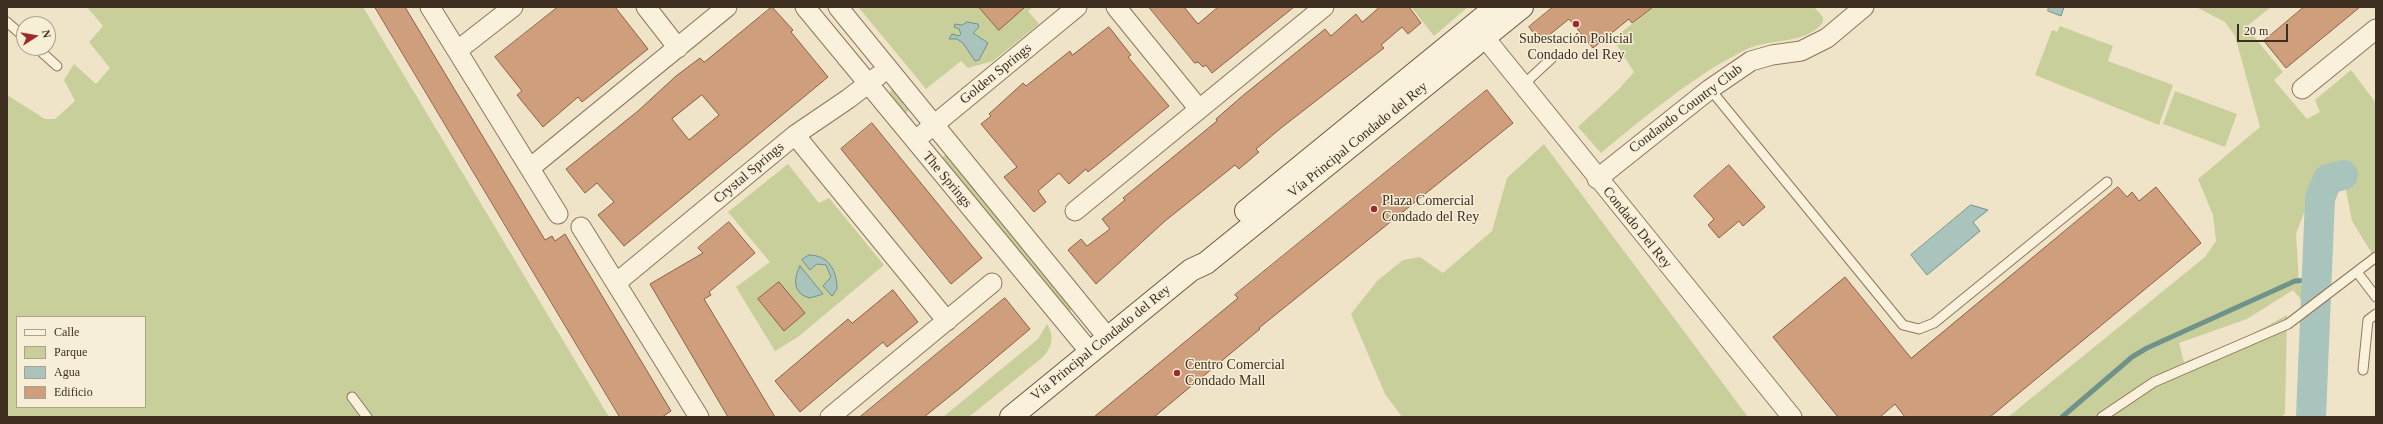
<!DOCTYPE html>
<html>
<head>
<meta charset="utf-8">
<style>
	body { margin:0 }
	#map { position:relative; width:2383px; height:424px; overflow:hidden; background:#f0e4c8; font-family:"Times New Roman",serif }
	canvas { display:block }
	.frame { position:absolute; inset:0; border:8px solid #3d2e20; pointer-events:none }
	.legend { position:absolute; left:16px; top:316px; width:130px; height:92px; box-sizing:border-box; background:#f7eed8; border:1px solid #ada18e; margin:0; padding:5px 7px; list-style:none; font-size:12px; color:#3d2e20 }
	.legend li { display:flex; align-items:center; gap:8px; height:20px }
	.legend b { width:20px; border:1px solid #ada18e }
	.north { position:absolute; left:16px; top:16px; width:40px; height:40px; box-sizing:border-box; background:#f7eed8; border:1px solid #ada18e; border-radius:50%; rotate:78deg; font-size:11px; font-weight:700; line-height:16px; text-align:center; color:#3d2e20 }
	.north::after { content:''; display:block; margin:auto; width:14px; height:18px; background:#9e2a2b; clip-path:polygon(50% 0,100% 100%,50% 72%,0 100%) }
	.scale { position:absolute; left:2237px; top:24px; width:51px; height:18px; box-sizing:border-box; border:2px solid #3d2e20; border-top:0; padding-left:5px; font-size:12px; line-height:14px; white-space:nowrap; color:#3d2e20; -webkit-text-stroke:3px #f7eed8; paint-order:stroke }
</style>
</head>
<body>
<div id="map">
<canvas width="2383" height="424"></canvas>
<div class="frame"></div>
<ul class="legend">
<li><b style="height:5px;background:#faf1dc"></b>Calle</li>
<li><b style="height:11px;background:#c9cf9b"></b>Parque</li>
<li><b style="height:11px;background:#a9c4bc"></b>Agua</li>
<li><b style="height:11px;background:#cf9f7d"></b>Edificio</li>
</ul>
<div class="north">N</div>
<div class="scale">20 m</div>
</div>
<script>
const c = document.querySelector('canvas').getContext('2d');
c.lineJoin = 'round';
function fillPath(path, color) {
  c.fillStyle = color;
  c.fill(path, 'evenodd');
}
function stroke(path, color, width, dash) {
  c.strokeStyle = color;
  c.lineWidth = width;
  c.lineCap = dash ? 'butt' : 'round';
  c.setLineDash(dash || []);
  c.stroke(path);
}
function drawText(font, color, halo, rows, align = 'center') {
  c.font = font + ' "Times New Roman",serif';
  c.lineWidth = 3;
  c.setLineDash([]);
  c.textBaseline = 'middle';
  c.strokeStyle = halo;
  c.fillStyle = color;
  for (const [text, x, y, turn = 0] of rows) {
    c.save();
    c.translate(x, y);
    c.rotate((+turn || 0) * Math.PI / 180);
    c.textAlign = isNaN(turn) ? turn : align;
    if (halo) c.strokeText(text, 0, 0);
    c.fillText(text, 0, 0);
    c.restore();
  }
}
const green = new Path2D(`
	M87,7H363L609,417H7V95L45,119H55L75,101L64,80L74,64L96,84L110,68L89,42L103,26ZM17,317H145V407H17Z
	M861,7H1033L1028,11L1039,24L993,61L968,68L961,61L926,89L859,8Z
	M1411,7H1468L1434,36Z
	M1653,7H1814L1823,17V22C1807,45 1770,38 1747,49C1693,76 1647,115 1601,153L1578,127L1619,89L1634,72L1613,39Z
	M2196,7H2271L2246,27L2283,72L2274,80L2307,119L2320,112L2315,100L2351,70L2376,103V260L2352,221L2342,169L2318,175L2296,234L2299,283L2312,294L2304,303L2293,290L2247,319L2179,343L2184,362L2245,338L2287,315L2285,414L2280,417H2008L2205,257L2216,241L2213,215L2198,179L2260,127L2235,36L2225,22Z
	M2060,26L2113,46L2108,61L2173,85L2159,125L2035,75L2052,30L2057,32Z
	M891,90L894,91L909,109L906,114H903L888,96Z
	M2175,91L2237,114L2225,147L2163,124Z
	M1544,144L1748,417H1402L1385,394L1351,314L1377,281L1403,260L1420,257L1443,273L1492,231L1507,178Z
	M945,155L950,157L1071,307V310L1068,312L943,162L942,158Z
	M788,164L819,203L829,198L884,265L798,337L775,351L736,287L770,262L728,212Z
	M1047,324C1055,336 1052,347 1043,357L969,417H943L1038,339Z`);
const water = new Path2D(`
	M2049,7H2064L2061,16L2048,11Z
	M967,22L978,24L979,27L973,33L988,43L979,60L975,61L963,43L957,39H949L952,34L959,36L961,34L959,29L954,27L955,24L962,25Z
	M1971,205L1988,210L1973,222L1980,231L1927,275L1911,255Z
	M809,255C829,255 837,271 837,289L832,296L823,286L831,277L826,265L817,264L810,270L802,260Z
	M800,266L823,294L810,298C793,294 793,279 800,266Z`);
const stream = new Path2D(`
	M2062,417L2132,357L2147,348L2295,281L2316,280`);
const river = new Path2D(`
	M2311,417L2320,198L2328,179L2343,175`);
const building = new Path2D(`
	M375,7H405L545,240L552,236L555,241L565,234L671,411L662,417H620Z
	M558,7H615L648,49L582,102L578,97L543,127L517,95L522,91L495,57Z
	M772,7L793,30L791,32L828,77L624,246L598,215L614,202L597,183L585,193L566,169L638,111L676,76L700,58L704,62ZM702,95L719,115L689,140L672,119Z
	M979,7H1025L999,30Z
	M1149,7H1184L1198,24L1218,7H1294L1212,73L1206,65L1203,67L1198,62L1195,63Z
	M1380,7H1409L1421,23L1408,34L1402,27L1381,45L1384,48L1281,128L1256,149L1259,152L1239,169L1235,165L1165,221L1096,284L1068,250L1081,239L1087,246L1110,229L1102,219L1125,200L1123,198L1217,121L1216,119L1240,98L1325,29L1331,36L1356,14L1362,22Z
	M1553,7H1653L1632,23L1629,19L1593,48L1569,19L1543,40L1535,35L1529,27Z
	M2304,7H2360L2286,68L2264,41Z
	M1109,27L1131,55L1128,57L1169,106L1109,155L1088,172L1086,169L1069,184L1059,173L1038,191L1046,202L1034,212L1004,177L1017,167L981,124L991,116L989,114L1023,83L1026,86L1070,51L1072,55Z
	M1487,90L1513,123L1259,328L1260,329L1154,417H1094L1238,298L1235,295Z
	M872,123L982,258L951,284L841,149Z
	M1729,165L1765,207L1743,226L1739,221L1719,238L1708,225L1714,219L1694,196Z
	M2118,187L2127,197L2132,192L2139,201L2156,187L2201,243L1990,417H1905L1895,404L1880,417H1838L1773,337L1845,277L1911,358Z
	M729,222L755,253L709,292L711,295L704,299L775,417H728L650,284L703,253L698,248Z
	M779,282L805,313L784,331L758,299Z
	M893,290L918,322L887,347L883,342L800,412L775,381L848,319L852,323Z
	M1005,298L1030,329L960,388L924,417H860Z`);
const lane = new Path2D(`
	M7,22L24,37
	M37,48L57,66
	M1523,85L1552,58
	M1710,89L1903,325L1919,329L1934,323L2107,182
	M2357,272L2376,297
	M2363,370L2368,320L2376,314
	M352,397L367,417
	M2102,417L2154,382L2288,324L2376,257`);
const street = new Path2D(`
	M430,7L558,214
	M646,7L678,48
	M805,7L1090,352
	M838,7L1108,338
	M1116,7L1199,109
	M1485,38L1792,417
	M458,50L513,7
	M2302,89L2376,29
	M924,133L1077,7
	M795,135L947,321
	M530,168L727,7
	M1597,179L1710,89L1751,61L1772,55L1801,51L1827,38L1864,7
	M1075,211L1324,7
	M581,227L699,417
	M616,283L795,135L848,99L878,76
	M830,417L992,283`);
const secondary = new Path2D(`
	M1246,211L1496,7
	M1011,417L1191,270L1206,263L1522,7`);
const markers = [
	[1576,24,4,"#9e2a2b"],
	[1374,209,4,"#9e2a2b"],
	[1177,373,4,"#9e2a2b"]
];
const poiNames = [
	["Subestación Policial",1576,39,"center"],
	["Condado del Rey",1576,55,"center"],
	["Plaza Comercial",1382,201],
	["Condado del Rey",1382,217],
	["Centro Comercial",1185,365],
	["Condado Mall",1185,381]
];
const streetNames = [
	["Golden Springs",996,74,-39],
	["Condando Country Club",1686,109,-37],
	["Vía Principal Condado del Rey",1358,140,-39],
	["Crystal Springs",749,173,-40],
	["The Springs",947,180,50],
	["Condado Del Rey",1637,228,51],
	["Vía Principal Condado del Rey",1101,343,-39]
];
fillPath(green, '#c9cf9b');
fillPath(water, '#a9c4bc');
stroke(water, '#6f938a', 1);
stroke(stream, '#6f938a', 5);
stroke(river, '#a9c4bc', 30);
fillPath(building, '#cf9f7d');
stroke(building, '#8d5f41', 1);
stroke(lane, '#8d765c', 11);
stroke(street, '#8d765c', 21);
stroke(secondary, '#6f573f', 24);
stroke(lane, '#faf1dc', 9);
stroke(street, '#faf1dc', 19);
stroke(secondary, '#faf1dc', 22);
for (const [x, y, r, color] of markers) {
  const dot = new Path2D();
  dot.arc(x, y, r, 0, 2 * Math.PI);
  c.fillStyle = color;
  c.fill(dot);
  stroke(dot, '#f7eed8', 1.5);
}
drawText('14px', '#3d2e20', '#f7eed8', poiNames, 'left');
drawText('14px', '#3d2e20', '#f7eed8', streetNames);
</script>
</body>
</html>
